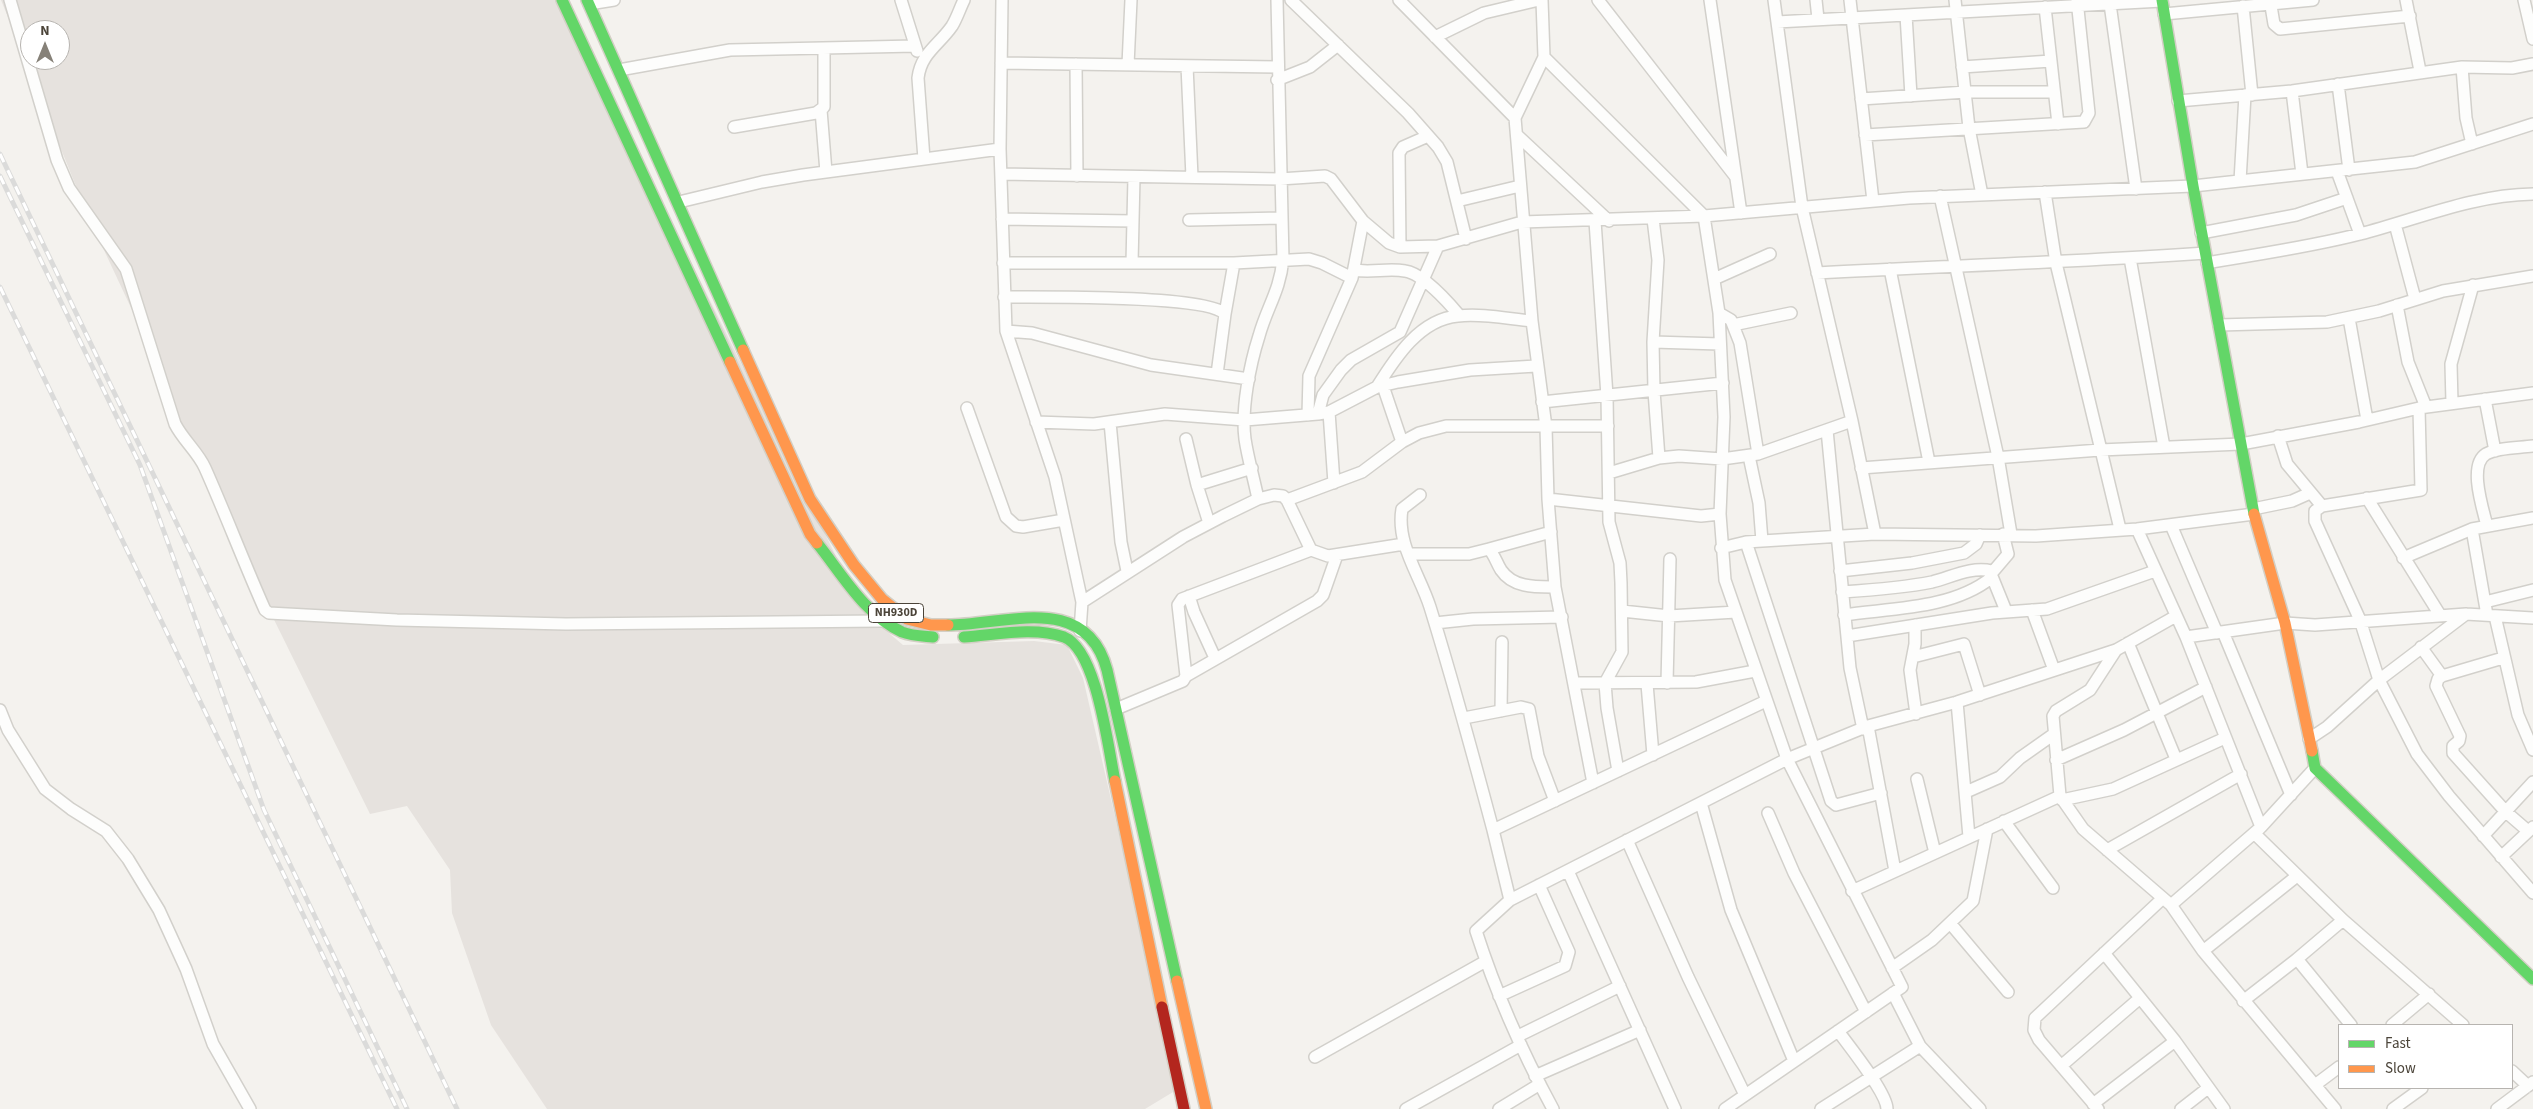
<!DOCTYPE html>
<html>
<head>
<meta charset="utf-8">
<style>
	body { margin:0 }
	#map { position:relative; width:2533px; height:1109px; overflow:hidden; background:#f4f2ee; font-family:"Source Sans 3",sans-serif }
	canvas { display:block }
	.legend { position:absolute; left:2338px; top:1024px; width:175px; height:65px; box-sizing:border-box; background:#fff; border:1px solid #b7b4b0; margin:0; padding:6px 9px; list-style:none; font-size:15px; color:#4b4439 }
	.legend li { display:flex; align-items:center; gap:10px; height:25px }
	.legend b { width:25px; border:1px solid #b7b4b0 }
	.north { position:absolute; left:20px; top:20px; width:50px; height:50px; box-sizing:border-box; background:#fff; border:1px solid #b7b4b0; border-radius:50%; rotate:0deg; font-size:14px; font-weight:700; line-height:20px; text-align:center; color:#4b4439 }
	.north::after { content:''; display:block; margin:auto; width:18px; height:22px; background:#868178; clip-path:polygon(50% 0,100% 100%,50% 72%,0 100%) }
</style>
</head>
<body>
<div id="map">
<canvas width="2533" height="1109"></canvas>
<ul class="legend">
<li><b style="height:6px;background:#63d668"></b>Fast</li>
<li><b style="height:6px;background:#ff974d"></b>Slow</li>
</ul>
<div class="north">N</div>
</div>
<script>
const c = document.querySelector('canvas').getContext('2d');
c.lineJoin = 'round';
function fillPath(path, color) {
  c.fillStyle = color;
  c.fill(path, 'evenodd');
}
function stroke(path, color, width, dash) {
  c.strokeStyle = color;
  c.lineWidth = width;
  c.lineCap = dash ? 'butt' : 'round';
  c.setLineDash(dash || []);
  c.stroke(path);
}
function drawText(font, color, halo, rows, align = 'center') {
  c.font = font + ' "Source Sans 3",sans-serif';
  c.lineWidth = 4;
  c.setLineDash([]);
  c.textBaseline = 'middle';
  c.strokeStyle = halo;
  c.fillStyle = color;
  for (const [text, x, y, turn = 0] of rows) {
    c.save();
    c.translate(x, y);
    c.rotate((+turn || 0) * Math.PI / 180);
    c.textAlign = isNaN(turn) ? turn : align;
    if (halo) c.strokeText(text, 0, 0);
    c.fillText(text, 0, 0);
    c.restore();
  }
}
const industrial = new Path2D(`
	M1,0H562L863,611L903,645L1034,641L1067,645L1083,678L1178,1089L1145,1109H547L491,1025L452,913L450,870L407,806L370,814L164,397L147,342L88,216ZM30,30H60V60H30Z`);
const street = new Path2D(`
	M10,0L57,160L69,188L126,269L175,424C183,440 198,452 205,468C226,515 244,563 265,610L269,613L397,620L566,624L882,621
	M901,0L917,51
	M1002,0L1000,149L1006,331L1055,477L1082,602L1080,631
	M1291,0L1408,113L1438,147L1447,162L1466,239
	M1399,0L1515,118L1532,321L1546,427L1548,499
	M1598,0L1735,176
	M1710,0L1741,213
	M1774,0L1802,207L1852,421L1875,534
	M1816,0L1818,19
	M1850,0L1873,201
	M1955,0L1969,128L1982,195
	M2270,0L2274,24L2280,29L2410,16
	M2406,0L2420,71
	M2524,0L2533,39
	M589,4L614,0
	M2110,4L2136,189
	M2243,6L2252,95
	M2045,7L2058,124
	M2164,14L2313,0
	M1906,15L1911,96
	M1777,22L2162,1
	M1435,37L1484,13L1539,0
	M1544,57L1704,216L1719,313L1724,417L1720,514L1725,580L1787,759L1902,987L1725,1109
	M1001,63L1277,67
	M1076,64L1077,176
	M1128,65L1131,0
	M1187,66L1192,177
	M1962,67L2051,61
	M2462,67L2466,118L2472,144
	M619,70L730,50L915,46
	M1277,80L1310,67L1338,45
	M2338,84L2349,170
	M2292,91L2302,174
	M1861,99L1966,92H2054
	M2178,101L2292,91L2462,67L2512,68L2533,64
	M821,110L826,172
	M1515,118L1544,57L1542,0
	M734,127L816,113L824,107V49
	M1517,135L1609,221
	M1865,135L2084,122L2089,113L2077,0
	M924,159L918,78C921,53 939,45 952,26C957,18 960,8 964,0
	M2337,171L2360,234
	M1001,174L1280,179L1325,176L1331,179L1363,221L1389,243L1400,247L1438,246L1522,222L1704,216L1909,198L2193,186L2415,162L2533,124
	M2240,181L2245,95
	M2045,192L2056,263L2120,529
	M1940,196L1998,457L2011,534
	M1457,201L1520,186
	M679,202L762,182L803,175L1000,149
	M1002,219L1133,221
	M1653,219L1658,260L1653,342L1654,391L1659,458
	M1189,220L1281,218
	M1595,221L1607,396L1609,522L1620,563L1621,583L1622,652L1605,683L1607,708L1618,771
	M2395,224L2415,299
	M2201,233L2296,215L2347,198
	M1400,247L1399,153L1403,147L1428,136
	M2130,258L2164,447
	M1003,263H1234L1309,259L1322,263L1352,278
	M1132,263L1134,177
	M2207,263C2258,254 2310,247 2360,234C2418,219 2472,195 2533,194
	M1890,269L1929,462
	M1354,270C1371,273 1388,268 1405,271C1422,273 1448,302 1459,315
	M1817,273C1947,266 2076,262 2205,253
	M1714,279L1770,254
	M1004,297C1039,297 1207,295 1225,314L1217,374
	M2397,305L2408,362L2426,407
	M1719,313L1731,320L1740,343L1758,454
	M1225,314L1234,263
	M2349,318L2367,420
	M1733,325L1791,313
	M2219,325L2327,322L2379,311L2443,291L2533,276
	M1006,331L1032,333L1151,365L1249,379
	M1653,342L1720,344
	M1383,386L1402,442
	M1377,387C1395,358 1420,319 1458,316C1482,313 1509,319 1532,321
	M2485,399L2495,451
	M1542,402L1723,383
	M2452,403L2451,364L2473,285
	M967,408L1006,517L1016,526L1023,527L1064,520
	M2419,408L2421,490L2322,506L2315,511V521L2360,620L2379,680L2417,754L2449,796L2533,893
	M1329,412L1334,483
	M1318,414L1323,395L1341,370L1351,360L1400,332L1438,246
	M1308,415L1309,376L1352,278L1363,221
	M1036,422L1094,424L1165,414L1245,420L1318,414L1329,412L1377,387L1398,382L1470,370L1536,366
	M1110,422L1121,542L1127,571
	M1827,430L1850,668L1863,729
	M2278,436L2287,464L2322,506
	M1186,439L1197,485L1209,523
	M1749,456L1759,503L1762,541
	M1861,468L2100,450L2241,444L2359,422L2419,408L2533,393
	M1609,473L1659,458L1679,456L1722,459L1758,454L1852,421
	M1197,485L1252,468
	M1420,495L1402,509C1396,544 1420,575 1430,607C1453,681 1473,755 1493,830L1766,701
	M2367,498L2440,615
	M1258,499C1254,479 1248,459 1245,439C1241,409 1250,364 1259,336C1267,307 1280,291 1283,259L1277,0
	M1287,500L1362,472L1402,442L1419,433L1446,426H1608
	M2253,509L2292,501L2310,493
	M2171,525L2217,633
	M2487,526C2483,509 2468,465 2486,454C2499,447 2519,448 2533,446
	M2137,529L2186,637L2261,827L2315,768
	M2472,529L2487,615
	M2003,534L2008,554L1991,574L2006,611
	M1746,542L1831,801L1836,805L1881,793
	M1721,548L1746,542L1875,534L2036,536L2137,529L2254,514
	M1489,549L1551,532
	M1409,554H1469L1489,549C1495,556 1496,562 1501,570C1513,588 1536,587 1555,587L1548,499L1701,516L1720,514
	M2403,558L2472,529L2533,518
	M1840,571L1912,563L1964,553L1976,544L1980,535
	M1555,587L1593,783
	M1842,592C1872,590 1902,588 1932,582C1952,577 1971,566 1992,571
	M1189,596L1194,612L1215,658
	M1082,602L1183,537L1223,516L1258,499L1274,495L1283,496L1287,500L1311,550L1328,556L1404,544
	M2485,602L2533,590
	M2032,610L2054,670
	M1622,611L1669,616L1736,612
	M1844,615C1892,608 1952,609 1991,578
	M2495,616L2518,715L2533,750
	M1435,623L1473,619L1562,617
	M1915,625V644L1910,670L1916,714
	M2223,632L2291,795
	M1847,636L1992,613L2047,609L2155,571
	M2186,637L2285,623L2315,625L2466,614L2533,618
	M2128,643L2176,759
	M2421,647L2442,676
	M1913,657L1964,644L1980,695
	M2503,658L2442,676L2438,679L2436,686L2460,736L2459,741L2453,746V753L2506,812L2528,831
	M1186,676L1317,601L1323,595L1337,555
	M1575,683L1696,682L1755,671
	M1667,683L1670,559
	M1647,684L1653,755
	M1957,702L1969,837
	M1116,709L1183,681L1186,676L1178,605L1182,599L1311,550
	M0,710L8,730L45,789L71,809L106,831L128,859L159,910L186,969L213,1044L250,1109
	M1501,711L1502,642
	M1464,718L1521,707L1529,709L1538,756L1555,801
	M1868,726L1895,871
	M2309,739L2327,727L2379,680L2466,614
	M2056,760L2124,730L2206,687
	M1917,779L1935,853
	M1966,792L2000,777L2020,758L2054,734
	M2060,796L2083,829L2171,905L2260,828
	M2062,800L2113,789L2225,738
	M1701,803L1731,910L1794,1061
	M1768,813L1794,873L1866,1012
	M2004,821L2053,888
	M1493,830L1510,900L1787,759L1868,726L1957,702L2116,650L2176,616
	M2255,834L2343,920L2463,1025
	M2483,836L2533,782
	M1627,840L1688,977L1745,1095
	M2107,850L2241,774
	M2501,857L2533,827
	M1568,871L1675,1109
	M1852,891L2060,796L2053,716L2056,711L2090,690L2116,650
	M1510,900L1476,931C1496,993 1522,1052 1553,1109
	M2171,905L2203,951L2335,1109
	M1950,923L2008,992
	M2203,951L2297,876
	M2104,953L2175,1041L2224,1109
	M2297,959L2351,1025
	M1892,968L1932,940L1973,901L1987,829
	M1893,993L1920,1046L1980,1109
	M1499,996L1565,966L1569,952L1539,885
	M2243,1001L2297,959L2343,920
	M2392,1025L2429,994
	M1838,1031C1849,1046 1887,1093 1887,1109
	M1518,1036L1620,986
	M1315,1057L1486,961
	M2061,1066L2140,998
	M2512,1071L2528,1086
	M1535,1076L1640,1030
	M2315,1085L2339,1067
	M2093,1104L2175,1041
	M1406,1109L1521,1045
	M1499,1109L1540,1084
	M1821,1109L1920,1046
	M2098,1109L2039,1040L2034,1030L2035,1018L2163,898
	M2181,1109L2208,1088
	M2393,1109L2422,1088
	M2497,1109L2533,1082`);
const fast = new Path2D(`
	M562,0L730,362
	M587,0L743,350
	M2162,0L2193,186L2254,514
	M817,543C842,574 864,614 902,632C912,636 923,636 933,637
	M948,625C1005,625 1086,591 1107,670L1177,981
	M964,637C995,635 1034,626 1064,637C1097,650 1108,748 1115,781
	M2312,751L2315,768L2533,979`);
const slow = new Path2D(`
	M743,350L810,499L854,565L882,599L907,619L931,625H948
	M730,362L810,534L817,543
	M2254,514L2285,623L2312,751
	M1115,781L1162,1007
	M1177,981L1206,1109`);
const jam = new Path2D(`
	M1162,1007L1184,1109`);
const rail = new Path2D(`
	M0,154L457,1109
	M0,176L140,465L264,810L407,1109
	M0,287L397,1109`);
const shields = [
	[896,613,55]
];
const shieldNames = [
	["NH930D",896,613]
];
fillPath(industrial, '#e6e2de');
stroke(street, '#d2d0cb', 14);
stroke(fast, '#d3cfc5', 14);
stroke(slow, '#d3cfc5', 14);
stroke(jam, '#d3cfc5', 14);
stroke(street, '#fdfdfc', 11);
stroke(fast, '#63d668', 11);
stroke(slow, '#ff974d', 11);
stroke(jam, '#b3261e', 11);
stroke(rail, '#dbdbda', 5);
stroke(rail, '#fff', 3, [9]);
for (const [x, y, w] of shields) {
  const box = new Path2D();
  box.roundRect(x - w / 2, y - 9.5, w, 19, 4);
  c.fillStyle = '#fff';
  c.fill(box);
  stroke(box, '#4b4439', 1);
}
drawText('bold 12px', '#4b4439', null, shieldNames);
</script>
</body>
</html>
